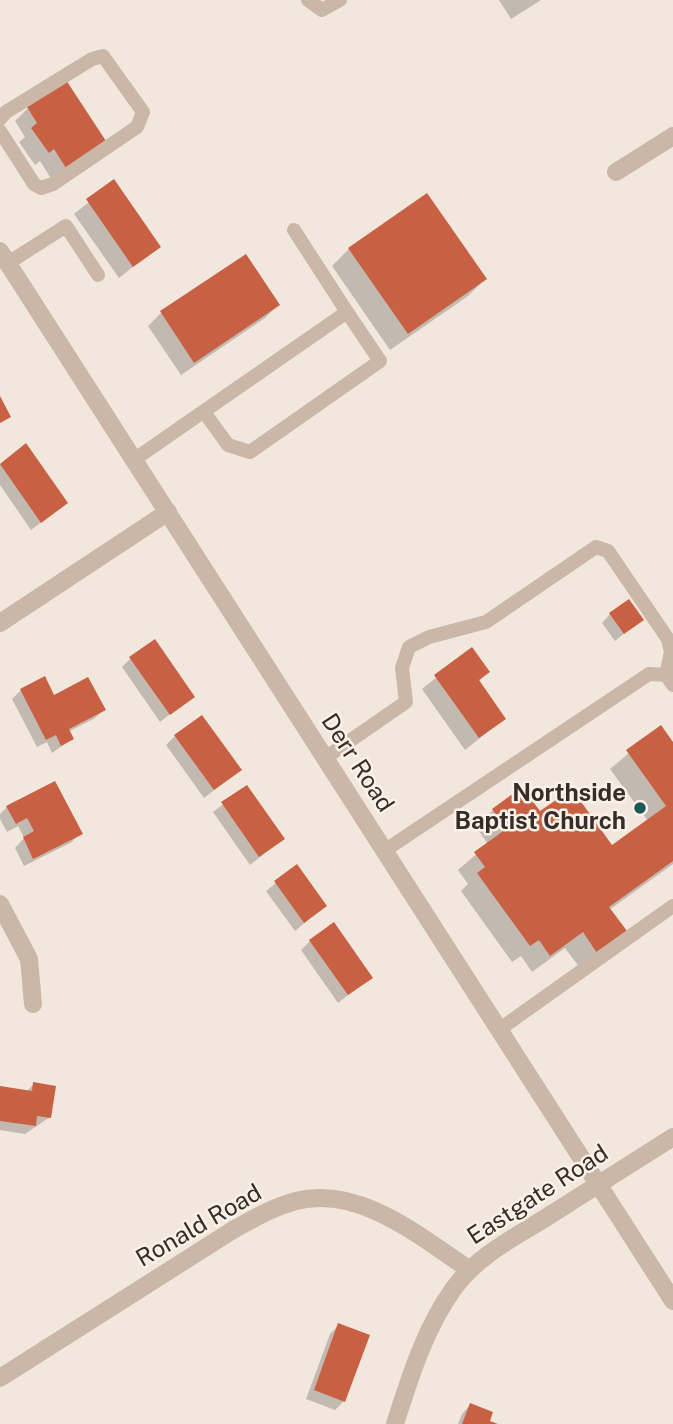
<!DOCTYPE html>
<html>
<head>
<meta charset="utf-8">
<style>
	body { margin:0 }
	canvas { display:block; background:#f2e7dc }
</style>
</head>
<body>
<canvas width="673" height="1424"></canvas>
<script>
const c = document.querySelector('canvas').getContext('2d');
c.lineJoin = 'round';
function fillPath(path, color) {
  c.fillStyle = color;
  c.fill(path, 'evenodd');
}
function stroke(path, color, width, dash) {
  c.strokeStyle = color;
  c.lineWidth = width;
  c.lineCap = dash ? 'butt' : 'round';
  c.setLineDash(dash || []);
  c.stroke(path);
}
function drawText(font, color, halo, rows, align = 'center') {
  c.font = font + ' "Public Sans",sans-serif';
  c.lineWidth = 5;
  c.setLineDash([]);
  c.textBaseline = 'middle';
  c.strokeStyle = halo;
  c.fillStyle = color;
  for (const [text, x, y, turn = 0] of rows) {
    c.save();
    c.translate(x, y);
    c.rotate((+turn || 0) * Math.PI / 180);
    c.textAlign = isNaN(turn) ? turn : align;
    if (halo) c.strokeText(text, 0, 0);
    c.fillText(text, 0, 0);
    c.restore();
  }
}
const shadow = new Path2D(`
	M499,0H541L511,19Z
	M66,82L104,141L52,180L40,161L35,165L19,142L25,137L15,121L28,108Z
	M114,182L159,246L119,278L74,214Z
	M349,249L485,279L468,296L390,350L332,266Z
	M245,256L278,305L265,318L181,375L148,326L161,313Z
	M26,446L66,503L31,530L0,485V464Z
	M610,614L642,619L615,641L602,623Z
	M472,649L488,672L478,682L504,719L465,750L422,689Z
	M131,658L193,696L160,722L122,667Z
	M21,690L54,697L103,710L95,718L68,732L72,739L52,753L47,742L37,747L12,699Z
	M660,727L673,745V864L609,910L625,931L580,968L565,948L532,972L521,956L512,962L461,891L468,884L458,870L488,844L476,827L493,810L540,814L612,847L648,821L610,769Z
	M175,736L240,770L204,798L166,745Z
	M246,787L283,839L250,865L213,812Z
	M7,807L80,833L72,842L24,866L15,848L24,838L18,826L7,832L0,819V814Z
	M296,867L325,906L295,931L266,891Z
	M310,941L371,977L338,1003L301,950Z
	M34,1084L50,1117L25,1134L0,1130V1088L26,1092Z
	M339,1325L344,1401L335,1410L306,1399L330,1334Z
	M470,1405L488,1422L494,1424H458L462,1414Z`);
const building = new Path2D(`
	M66,80L106,141L66,168L54,149L49,153L31,128L37,123L27,107Z
	M114,179L161,247L133,267L86,199Z
	M427,193L487,279L408,334L348,248Z
	M246,254L280,305L194,363L160,311Z
	M0,396L11,417L0,423Z
	M26,443L68,503L41,523L0,464Z
	M629,599L644,620L624,634L609,613Z
	M155,639L195,697L170,715L129,657Z
	M472,647L490,672L479,680L506,719L479,738L434,675Z
	M45,676L54,695L88,677L106,710L69,729L74,739L61,746L56,735L46,740L20,689Z
	M202,715L242,770L214,790L174,735Z
	M661,725L673,742V861L609,907L627,931L597,953L583,932L550,956L539,940L530,946L477,873L485,867L474,852L506,829L492,809L522,787L540,811L572,789L612,845L666,806L626,750Z
	M55,781L83,834L33,859L23,837L34,831L27,818L16,824L6,806Z
	M247,785L285,839L259,857L221,802Z
	M297,864L327,906L304,923L274,881Z
	M334,922L373,978L348,995L309,940Z
	M33,1082L56,1086L51,1118L37,1116L36,1126L0,1121V1086L32,1091Z
	M338,1323L370,1335L345,1402L314,1390Z
	M470,1403L493,1412L490,1421L498,1424H462Z`);
const service = new Path2D(`
	M308,0L322,10L340,0
	M0,119L6,112L92,59L103,56L143,112L137,127L53,184L41,188L34,184L0,131
	M8,263L66,226L98,275
	M204,412L228,445L250,452L380,361L347,312
	M135,459L347,312L294,230
	M325,758L406,702L402,668L409,647L429,637L486,622L596,547L608,551L668,639L671,652L666,675L673,685
	M384,851L649,674L666,675
	M500,1029L673,906`);
const minor = new Path2D(`
	M616,172L673,136
	M0,623L168,512
	M0,904L29,959L33,1004
	M0,1378L233,1230C253,1219 273,1207 296,1201C360,1185 420,1237 470,1270
	M395,1424C410,1377 425,1328 454,1288C477,1256 515,1237 547,1217C589,1190 631,1164 673,1137`);
const tertiary = new Path2D(`
	M0,251L673,1301`);
const markers = [
	[640,808,7,"#1c5759"]
];
const streetNames = [
	["Derr Road",357,763,57],
	["Eastgate Road",538,1195,-33],
	["Ronald Road",199,1226,-30]
];
const poiNames = [
	["Northside",626,794],
	["Baptist Church",626,822]
];
fillPath(shadow, '#0003');
fillPath(building, '#c86144');
stroke(service, '#cbb7a7', 14);
stroke(minor, '#cbb7a7', 18);
stroke(tertiary, '#cbb7a7', 18);
for (const [x, y, r, color] of markers) {
  const dot = new Path2D();
  dot.arc(x, y, r, 0, 2 * Math.PI);
  c.fillStyle = color;
  c.fill(dot);
  stroke(dot, '#faf1e8', 2.5);
}
drawText('24px', '#372c28', '#faf1e8', streetNames);
drawText('bold 24px', '#372c28', '#faf1e8', poiNames, 'right');
</script>
</body>
</html>
